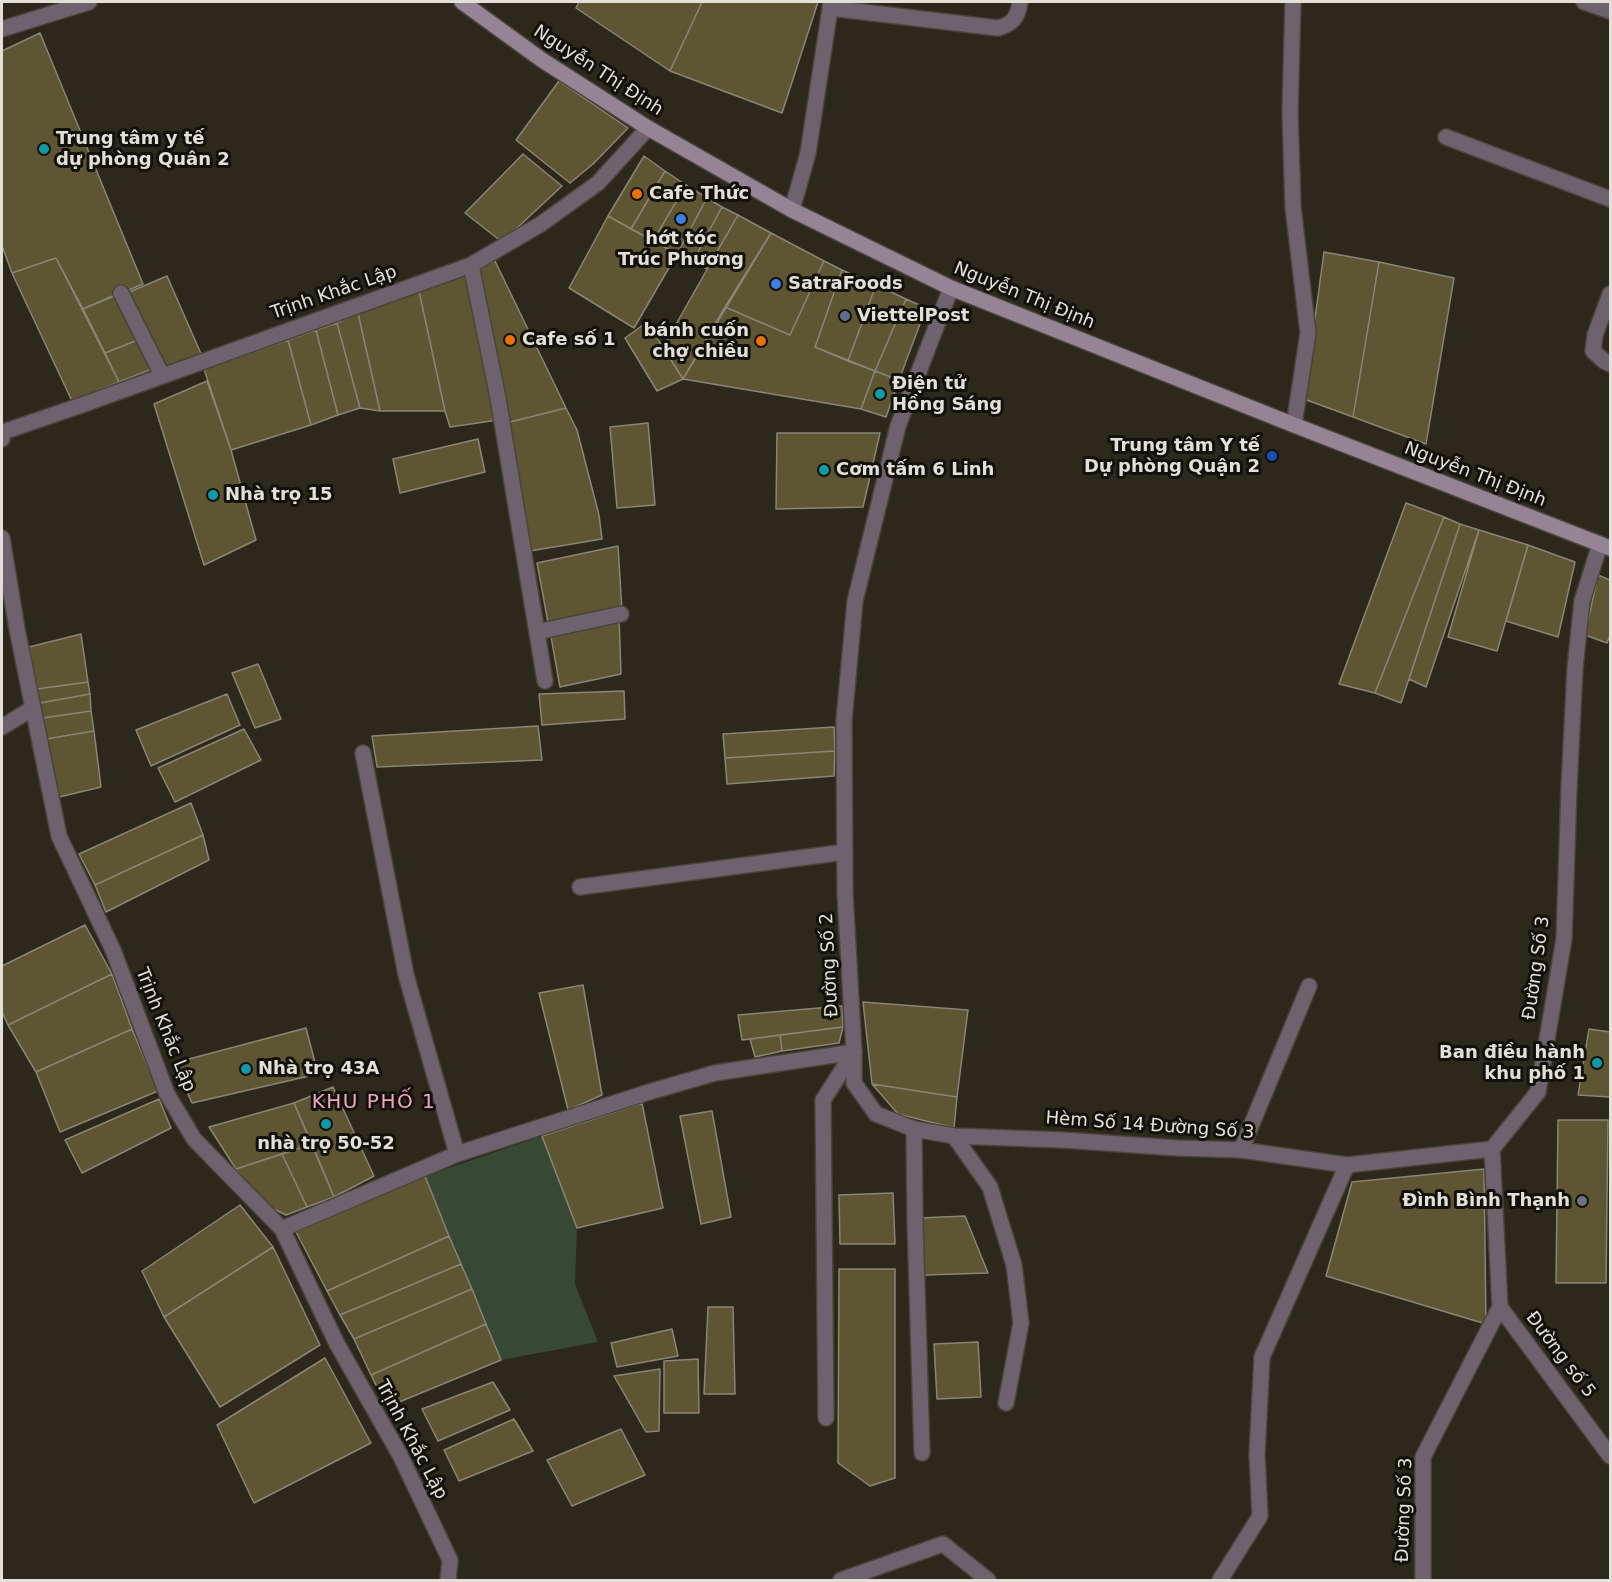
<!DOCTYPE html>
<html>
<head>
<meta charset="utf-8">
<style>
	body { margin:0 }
	#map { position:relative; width:1612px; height:1582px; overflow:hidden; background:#2c281b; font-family:"DejaVu Sans",sans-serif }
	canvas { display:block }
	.frame { position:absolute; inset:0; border:3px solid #e3e0d8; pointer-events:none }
</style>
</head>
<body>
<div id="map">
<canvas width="1612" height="1582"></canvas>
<div class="frame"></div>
</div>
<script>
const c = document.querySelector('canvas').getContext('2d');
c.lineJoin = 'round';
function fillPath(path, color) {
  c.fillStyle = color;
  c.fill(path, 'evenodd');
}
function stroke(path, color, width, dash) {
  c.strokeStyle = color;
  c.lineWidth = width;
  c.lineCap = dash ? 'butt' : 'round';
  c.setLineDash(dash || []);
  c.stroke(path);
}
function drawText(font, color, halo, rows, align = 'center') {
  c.font = font + ' "DejaVu Sans",sans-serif';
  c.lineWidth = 6;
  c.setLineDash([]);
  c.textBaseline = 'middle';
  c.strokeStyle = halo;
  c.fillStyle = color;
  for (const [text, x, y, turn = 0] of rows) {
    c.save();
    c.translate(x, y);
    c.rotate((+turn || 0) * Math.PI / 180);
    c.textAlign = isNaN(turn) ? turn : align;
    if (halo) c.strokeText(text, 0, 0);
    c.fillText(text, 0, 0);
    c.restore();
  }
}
const green = new Path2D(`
	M542,1136L577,1228L575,1284L598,1342L501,1360L425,1176Z`);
const building = new Path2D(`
	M579,2H702L670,71L576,8Z
	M702,2H818L782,113L670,71Z
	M40,33L143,284L83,309L56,258L12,273L2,246V51Z
	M559,81L628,128L593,164L570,183L516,140Z
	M523,154L562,186L502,242L465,213Z
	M644,156L665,171L631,229L608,216Z
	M665,171L686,185L653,241L631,229Z
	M686,185L707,198L677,254L653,241Z
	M707,198L722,207L693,261L677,254Z
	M722,207L738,215L707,269L693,261Z
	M738,215L771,233L683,379L663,347Z
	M608,216L677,254L634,328L569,288Z
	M771,233L824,261L790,335L725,307Z
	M1324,252L1379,262L1353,417L1304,399Z
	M56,258L119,382L72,401L12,273Z
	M495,261L566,408L506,423L473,271Z
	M824,261L842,270L815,347L875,371L861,409L683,379L725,307L790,335Z
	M1379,262L1454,278L1426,444L1353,417Z
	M842,270L876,285L848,361L815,347Z
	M468,274L498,420L450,427L445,411L419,291Z
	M167,276L202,356L164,370L127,293Z
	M876,285L906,299L875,371L848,361Z
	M419,291L445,411H380L358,313Z
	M117,294L140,339L105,353L83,309Z
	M906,299L926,308L899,380L875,371Z
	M358,313L380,411L360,408L337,323Z
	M647,322L683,379L657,391L625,338Z
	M337,323L360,408L338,415L316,330Z
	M316,330L338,415L311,425L288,340Z
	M140,339L155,368L119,382L105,353Z
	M288,340L311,425L231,450L204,369Z
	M875,371L899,380L886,417L861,409Z
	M207,381L231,450L256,540L204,565L154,404Z
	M566,408L577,430L599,515L602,539L530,551L506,423Z
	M648,423L655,505L617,508L610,427Z
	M777,433H880L863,507L776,509Z
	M478,439L485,472L400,493L393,459Z
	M1406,503L1444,517L1375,693L1339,684Z
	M1444,517L1460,524L1401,703L1375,693Z
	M1460,524L1479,530L1426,687L1409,679Z
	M1479,530L1528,545L1497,651L1448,637Z
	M1528,545L1575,562L1558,637L1506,621Z
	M618,546L622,611L549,628L537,563Z
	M1598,575L1610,580V635L1607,643L1585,635Z
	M619,617L621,674L560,687L550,631Z
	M81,634L88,682L37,689L29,647Z
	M258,664L281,719L255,728L232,673Z
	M88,682L90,694L40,703L37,689Z
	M624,691L625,719L542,725L539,694Z
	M90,694L91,711L43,718L40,703Z
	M227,694L240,725L151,766L136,730Z
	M91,711L94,731L46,739L43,718Z
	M538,726L542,760L377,767L372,736Z
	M834,727L835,751L725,758L723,734Z
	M244,729L261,760L175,802L158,768Z
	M94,731L101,787L55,798L46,739Z
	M835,751L834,776L727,784L725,758Z
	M191,803L203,835L95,885L79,854Z
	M203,835L209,860L106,912L95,885Z
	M85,925L112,974L8,1025L2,1012V966Z
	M112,974L132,1029L36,1072L8,1025Z
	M583,985L602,1095L568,1110L539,993Z
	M863,1002L968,1010L957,1097L872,1084Z
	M842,1006L843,1027L742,1040L738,1015Z
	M843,1027L839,1043L782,1051L780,1035Z
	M306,1028L318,1074L192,1103L174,1063Z
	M132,1029L158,1091L60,1132L36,1072Z
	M1589,1029L1610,1032V1097L1578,1095Z
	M780,1035L782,1051L755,1057L750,1039Z
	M872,1084L957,1097L954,1128L898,1114Z
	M333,1087L374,1176L334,1197L294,1103Z
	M159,1099L171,1128L82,1173L65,1140Z
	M294,1103L312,1144L236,1169L209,1127Z
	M642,1103L663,1208L577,1228L542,1136Z
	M712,1111L731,1217L701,1224L680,1116Z
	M1558,1120H1608L1606,1283H1556Z
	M312,1144L334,1197L307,1207L282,1154Z
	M282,1154L307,1207L286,1215L259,1202L236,1169Z
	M1484,1169L1486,1324L1326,1276L1352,1182Z
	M425,1176L449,1236L327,1291L296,1232Z
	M893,1193L895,1244H840L839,1195Z
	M240,1205L273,1247L164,1317L142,1271Z
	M965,1216L988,1273L924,1275L920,1218Z
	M449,1236L461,1264L340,1315L327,1291Z
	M273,1247L320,1345L220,1407L164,1317Z
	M461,1264L472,1289L354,1339L340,1315Z
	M839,1269H895V1478L870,1486L838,1463Z
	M472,1289L486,1324L371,1375L354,1339Z
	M708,1307H733L735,1394H704Z
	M486,1324L501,1360L387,1407L371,1375Z
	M672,1329L678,1356L617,1367L611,1343Z
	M978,1342L981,1397L937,1399L934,1344Z
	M325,1358L371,1443L254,1503L217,1425Z
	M698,1359L699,1413H664V1361Z
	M660,1369L659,1431L646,1432L614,1376Z
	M493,1382L510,1410L438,1441L422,1409Z
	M514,1419L533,1451L459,1481L444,1450Z
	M621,1429L645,1475L572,1506L547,1460Z`);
const service = new Path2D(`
	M2,727L33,708
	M363,753L406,975L457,1154
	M914,1129L915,1221L922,1453
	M1241,1150L1309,986
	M826,1418L823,1100L854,1052
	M1220,1580L1260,1516L1257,1454L1262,1357L1347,1165`);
const pedestrian = new Path2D(`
	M537,632L621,614`);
const minor = new Path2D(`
	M1293,2L1290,112L1293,207L1308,333L1294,425
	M1584,2L1610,11
	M830,8L998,28C1013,24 1018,17 1020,2
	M2,29L89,2
	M1446,137L1610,199
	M792,210L808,153L831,2
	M471,265L498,398L545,681
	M951,288L898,426L855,601L844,720L845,893L854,1052V1083L876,1114L914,1129L954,1136L1063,1140L1177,1148L1241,1150L1347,1165L1492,1149
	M121,293L162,375
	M1610,294L1595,335L1593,351L1604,361L1610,364
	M2,439L3,432L79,406L471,265L541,224L598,183L648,128
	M2,538L17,629L59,836L113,950L167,1094L194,1139L282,1229L337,1344L400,1455L450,1560L448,1580
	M580,887L845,852
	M954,1136L990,1187L1014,1265L1021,1323L1006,1403
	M282,1229L457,1154L649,1092L715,1073L854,1052
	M1500,1307L1610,1456
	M841,1580L943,1544L988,1580
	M1423,1580V1457L1500,1307L1492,1149L1538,1092L1564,939L1569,788L1575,668L1582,601L1600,544`);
const secondary = new Path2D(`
	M462,2L542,60L648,128L792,210L951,288L1294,425L1610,548`);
const markers = [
	[44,149,6,"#0f9aa8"],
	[637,194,6,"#e8710a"],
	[681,219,6,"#3f7fe0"],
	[776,284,6,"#3f7fe0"],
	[845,316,6,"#5c6f8a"],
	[510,340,6,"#e8710a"],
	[761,341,6,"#e8710a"],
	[880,394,6,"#0f9aa8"],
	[1272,456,6,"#1a4fb4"],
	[824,470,6,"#0f9aa8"],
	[213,495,6,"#0f9aa8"],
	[1597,1063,6,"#0f9aa8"],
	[246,1069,6,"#0f9aa8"],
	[326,1124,6,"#0f9aa8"],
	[1582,1201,6,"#6b7280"]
];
const streetNames = [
	["Nguyễn Thị Định",598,71,33],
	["Trịnh Khắc Lập",334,293,-19],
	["Nguyễn Thị Định",1024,296,22],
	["Nguyễn Thị Định",1475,475,21],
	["Đường Số 2",830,965,-93],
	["Đường Số 3",1537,968,-82],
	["Trịnh Khắc Lập",165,1030,68],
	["Hèm Số 14 Đường Số 3",1150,1126,4],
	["Đường số 5",1560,1355,53],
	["Trịnh Khắc Lập",411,1440,62],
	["Đường Số 3",1405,1510,-88]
];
const poiNames = [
	["Trung tâm y tế",56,139],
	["dự phòng Quân 2",56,160],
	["Cafe Thức",649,194],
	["hớt tóc",681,239,"center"],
	["Trúc Phương",681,260,"center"],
	["SatraFoods",788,284],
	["ViettelPost",857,316],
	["bánh cuốn",749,331,"right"],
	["chợ chiều",749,352,"right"],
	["Cafe số 1",522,340],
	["Điện tử",892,384],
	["Hồng Sáng",892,405],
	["Trung tâm Y tế",1260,446,"right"],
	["Dự phòng Quận 2",1260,467,"right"],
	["Cơm tấm 6 Linh",836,470],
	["Nhà trọ 15",225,495],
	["Ban điều hành",1585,1053,"right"],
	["khu phố 1",1585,1074,"right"],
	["Nhà trọ 43A",258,1069],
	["nhà trọ 50-52",326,1144,"center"],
	["Đình Bình Thạnh",1570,1201,"right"]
];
const neighbourhoodNames = [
	["KHU PHỐ 1",374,1103]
];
fillPath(green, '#374834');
fillPath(building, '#5e5533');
stroke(building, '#8a8676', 1.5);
stroke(service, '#494539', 18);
stroke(pedestrian, '#494539', 18);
stroke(minor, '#494539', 18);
stroke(secondary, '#494539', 18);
stroke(service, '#6e626e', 15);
stroke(pedestrian, '#6e626e', 15);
stroke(minor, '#6e626e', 15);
stroke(secondary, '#958396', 15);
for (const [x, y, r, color] of markers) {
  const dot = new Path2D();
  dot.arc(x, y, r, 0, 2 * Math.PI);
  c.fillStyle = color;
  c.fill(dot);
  stroke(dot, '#12110b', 2);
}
drawText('18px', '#e3e0d8', '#12110b', streetNames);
drawText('bold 18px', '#e3e0d8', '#12110b', poiNames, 'left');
c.letterSpacing = '1.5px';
drawText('20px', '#f3a4c1', '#12110b', neighbourhoodNames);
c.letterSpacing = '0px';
</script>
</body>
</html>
